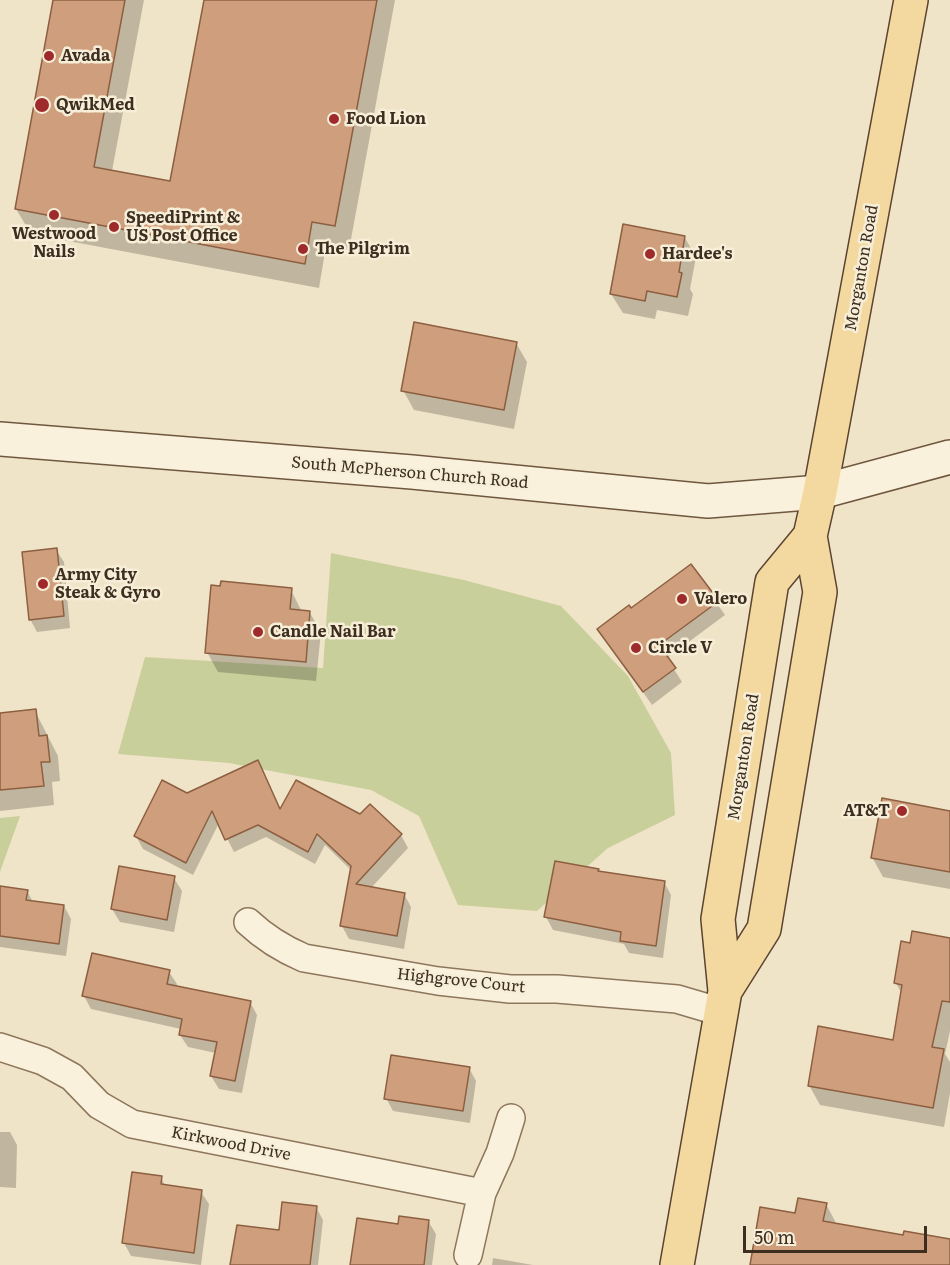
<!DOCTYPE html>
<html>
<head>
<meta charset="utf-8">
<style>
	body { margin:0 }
	#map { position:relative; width:950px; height:1265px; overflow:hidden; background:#f0e4c8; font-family:Literata,serif }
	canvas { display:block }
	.scale { position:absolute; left:743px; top:1226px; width:184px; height:27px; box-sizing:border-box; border:3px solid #3d2e20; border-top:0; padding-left:8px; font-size:18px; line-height:21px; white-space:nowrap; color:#3d2e20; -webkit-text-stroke:4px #f7eed8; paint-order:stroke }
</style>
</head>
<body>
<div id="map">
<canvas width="950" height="1265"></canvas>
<div class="scale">50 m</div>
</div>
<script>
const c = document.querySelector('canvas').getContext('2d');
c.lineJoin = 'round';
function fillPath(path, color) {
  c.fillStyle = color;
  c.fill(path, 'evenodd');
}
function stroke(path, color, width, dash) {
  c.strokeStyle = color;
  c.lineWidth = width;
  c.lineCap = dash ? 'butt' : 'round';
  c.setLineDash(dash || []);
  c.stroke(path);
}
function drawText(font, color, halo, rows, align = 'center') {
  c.font = font + ' Literata,serif';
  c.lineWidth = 5;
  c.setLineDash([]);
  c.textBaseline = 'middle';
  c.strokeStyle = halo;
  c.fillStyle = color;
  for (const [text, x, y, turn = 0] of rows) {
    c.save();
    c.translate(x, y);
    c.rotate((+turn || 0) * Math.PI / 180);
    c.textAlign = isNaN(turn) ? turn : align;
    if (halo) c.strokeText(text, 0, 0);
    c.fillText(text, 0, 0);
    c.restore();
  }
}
const green = new Path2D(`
	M331,553L464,580L561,606L628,676L671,753L675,815L608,848L537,911L458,905L419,816L371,790L229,763L118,754L145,657L323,668Z
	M20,816L0,872V818Z`);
const shadow = new Path2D(`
	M55,0H144L112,171L172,183L205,0H395L349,250L326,246L319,288L31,234L16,209Z
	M685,238L696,257L690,289L693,294L688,316L657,310L655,319L623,313L611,294Z
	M516,343L527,362L514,429L414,410L403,390Z
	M56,550L64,562L70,628L37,632L30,619Z
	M691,566L725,615L667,658L682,682L652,705L599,629L631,610Z
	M291,590L302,612L310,613L321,632L316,681L218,672L207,652Z
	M35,711L58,756L60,781L52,782L54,805L0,811V715Z
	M258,762L281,811L401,835L408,848L371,888L404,894L411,907L404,949L349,939L342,926L352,871L325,845L315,864L266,837L234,852L219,823L193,875L143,849L136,836L187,794Z
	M950,812V889L883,877L872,857Z
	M599,873L664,882L671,895L663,958L629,953L624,944L553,930L546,917Z
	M174,878L182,891L174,932L120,922L112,909Z
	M0,887L27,891L33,902L64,906L71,919L66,956L0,947Z
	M950,940V1031L945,1054L950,1062V1093L944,1127L820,1105L809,1085L895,1041L902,994L896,983L912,945Z
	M169,972L177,984L176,987L250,1002L257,1015L242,1093L219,1089L211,1076L216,1053L188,1047L180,1035L181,1029L91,1009L84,996Z
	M469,1068L476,1081L470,1123L393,1111L386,1098Z
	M0,1132H10L17,1145L16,1188L0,1187Z
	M161,1178L166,1187L201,1192L209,1204L201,1265L131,1256L124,1243Z
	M826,1204L835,1221V1224L905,1236L950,1240V1265H751L796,1215Z
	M316,1207L323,1220L318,1265H232Z
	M428,1221L436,1234L432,1265H352L399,1225Z
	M493,1258L533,1265H492Z`);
const building = new Path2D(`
	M53,0H125L94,167L170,181L204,0H377L335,226L312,222L305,264L15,209Z
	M623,224L685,236L679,272L682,273L677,297L647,291L645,301L610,294Z
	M414,322L517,342L504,410L401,391Z
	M57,548L64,616L29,620L22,552Z
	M691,564L719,601L659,645L676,668L643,692L597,629L629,605L631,608Z
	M221,581L292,588L290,609L310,611L306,662L205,653L211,585L220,586Z
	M36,709L39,736L47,735L50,762H41L44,786L0,790V713Z
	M258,760L280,809L296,780L360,814L370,804L402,834L356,884L405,893L397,936L340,926L351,866L317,834L308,852L258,825L225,840L212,811L186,863L134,836L162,780L187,793Z
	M882,798L950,811V872L871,858Z
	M555,861L599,869L598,871L665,881L656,946L620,941L621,932L544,917Z
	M119,866L175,876L167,920L111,909Z
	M0,886L28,890L26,900L64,905L59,944L0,936Z
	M912,931L950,938V1002L942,1001L932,1047L944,1049L933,1108L808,1086L818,1026L893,1040L902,985L894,983L901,941L910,943Z
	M92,953L170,970L167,984L251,1001L235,1081L210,1076L217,1042L179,1035L182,1019L82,996Z
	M391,1055L470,1067L463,1111L384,1099Z
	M132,1172L162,1176L161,1184L202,1190L194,1253L122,1243Z
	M798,1198L827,1203L823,1221L903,1235L904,1231L950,1239V1265H750L760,1207L795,1213Z
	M282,1202L317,1206L310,1265H230L237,1225L279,1230Z
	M399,1216L429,1220L424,1265H350L357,1218L398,1224Z`);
const minor = new Path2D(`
	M248,922C265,938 283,949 304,958L438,981L510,989H557L677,999L721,1012
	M0,1047L43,1061L72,1077L99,1105L132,1124L482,1193
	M468,1255L482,1193L500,1153L511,1118`);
const secondary = new Path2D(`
	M0,439L412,472L708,501L820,492L950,457`);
const primary = new Path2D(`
	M725,991L764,929L820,592L810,536L820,492L911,0
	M677,1265L725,991L718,919L772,582L810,536`);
const markers = [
	[49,56,6,"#9e2a2b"],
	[42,105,8,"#9e2a2b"],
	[334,119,6,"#9e2a2b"],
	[54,215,6,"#9e2a2b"],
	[114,227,6,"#9e2a2b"],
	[303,249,6,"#9e2a2b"],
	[650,254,6,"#9e2a2b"],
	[43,584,6,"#9e2a2b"],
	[682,599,6,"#9e2a2b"],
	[258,632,6,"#9e2a2b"],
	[636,648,6,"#9e2a2b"],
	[902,811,6,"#9e2a2b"]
];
const poiNames = [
	["Avada",61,56],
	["QwikMed",56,105],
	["Food Lion",346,119],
	["SpeediPrint &",126,218],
	["US Post Office",126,236],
	["Westwood",54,234,"center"],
	["Nails",54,252,"center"],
	["The Pilgrim",315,249],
	["Hardee's",662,254],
	["Army City",55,575],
	["Steak & Gyro",55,593],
	["Valero",694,599],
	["Candle Nail Bar",270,632],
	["Circle V",648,648],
	["AT&T",890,811,"right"]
];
const streetNames = [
	["Morganton Road",862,268,-80],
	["South McPherson Church Road",410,473,5],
	["Morganton Road",744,757,-81],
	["Highgrove Court",461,981,6],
	["Kirkwood Drive",231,1144,11]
];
fillPath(green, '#c9cf9b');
fillPath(shadow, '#0003');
fillPath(building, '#cf9f7d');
stroke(building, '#8d5f41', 1.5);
stroke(minor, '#8d765c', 30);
stroke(secondary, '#6f573f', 36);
stroke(primary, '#5b4430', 36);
stroke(minor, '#faf1dc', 27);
stroke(secondary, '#faf1dc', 33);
stroke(primary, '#f3d9a0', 33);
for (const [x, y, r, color] of markers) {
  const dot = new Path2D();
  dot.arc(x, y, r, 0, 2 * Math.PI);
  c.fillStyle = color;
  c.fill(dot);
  stroke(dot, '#f7eed8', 2);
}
drawText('bold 16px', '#3d2e20', '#f7eed8', poiNames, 'left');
drawText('16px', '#3d2e20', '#f7eed8', streetNames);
</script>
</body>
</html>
